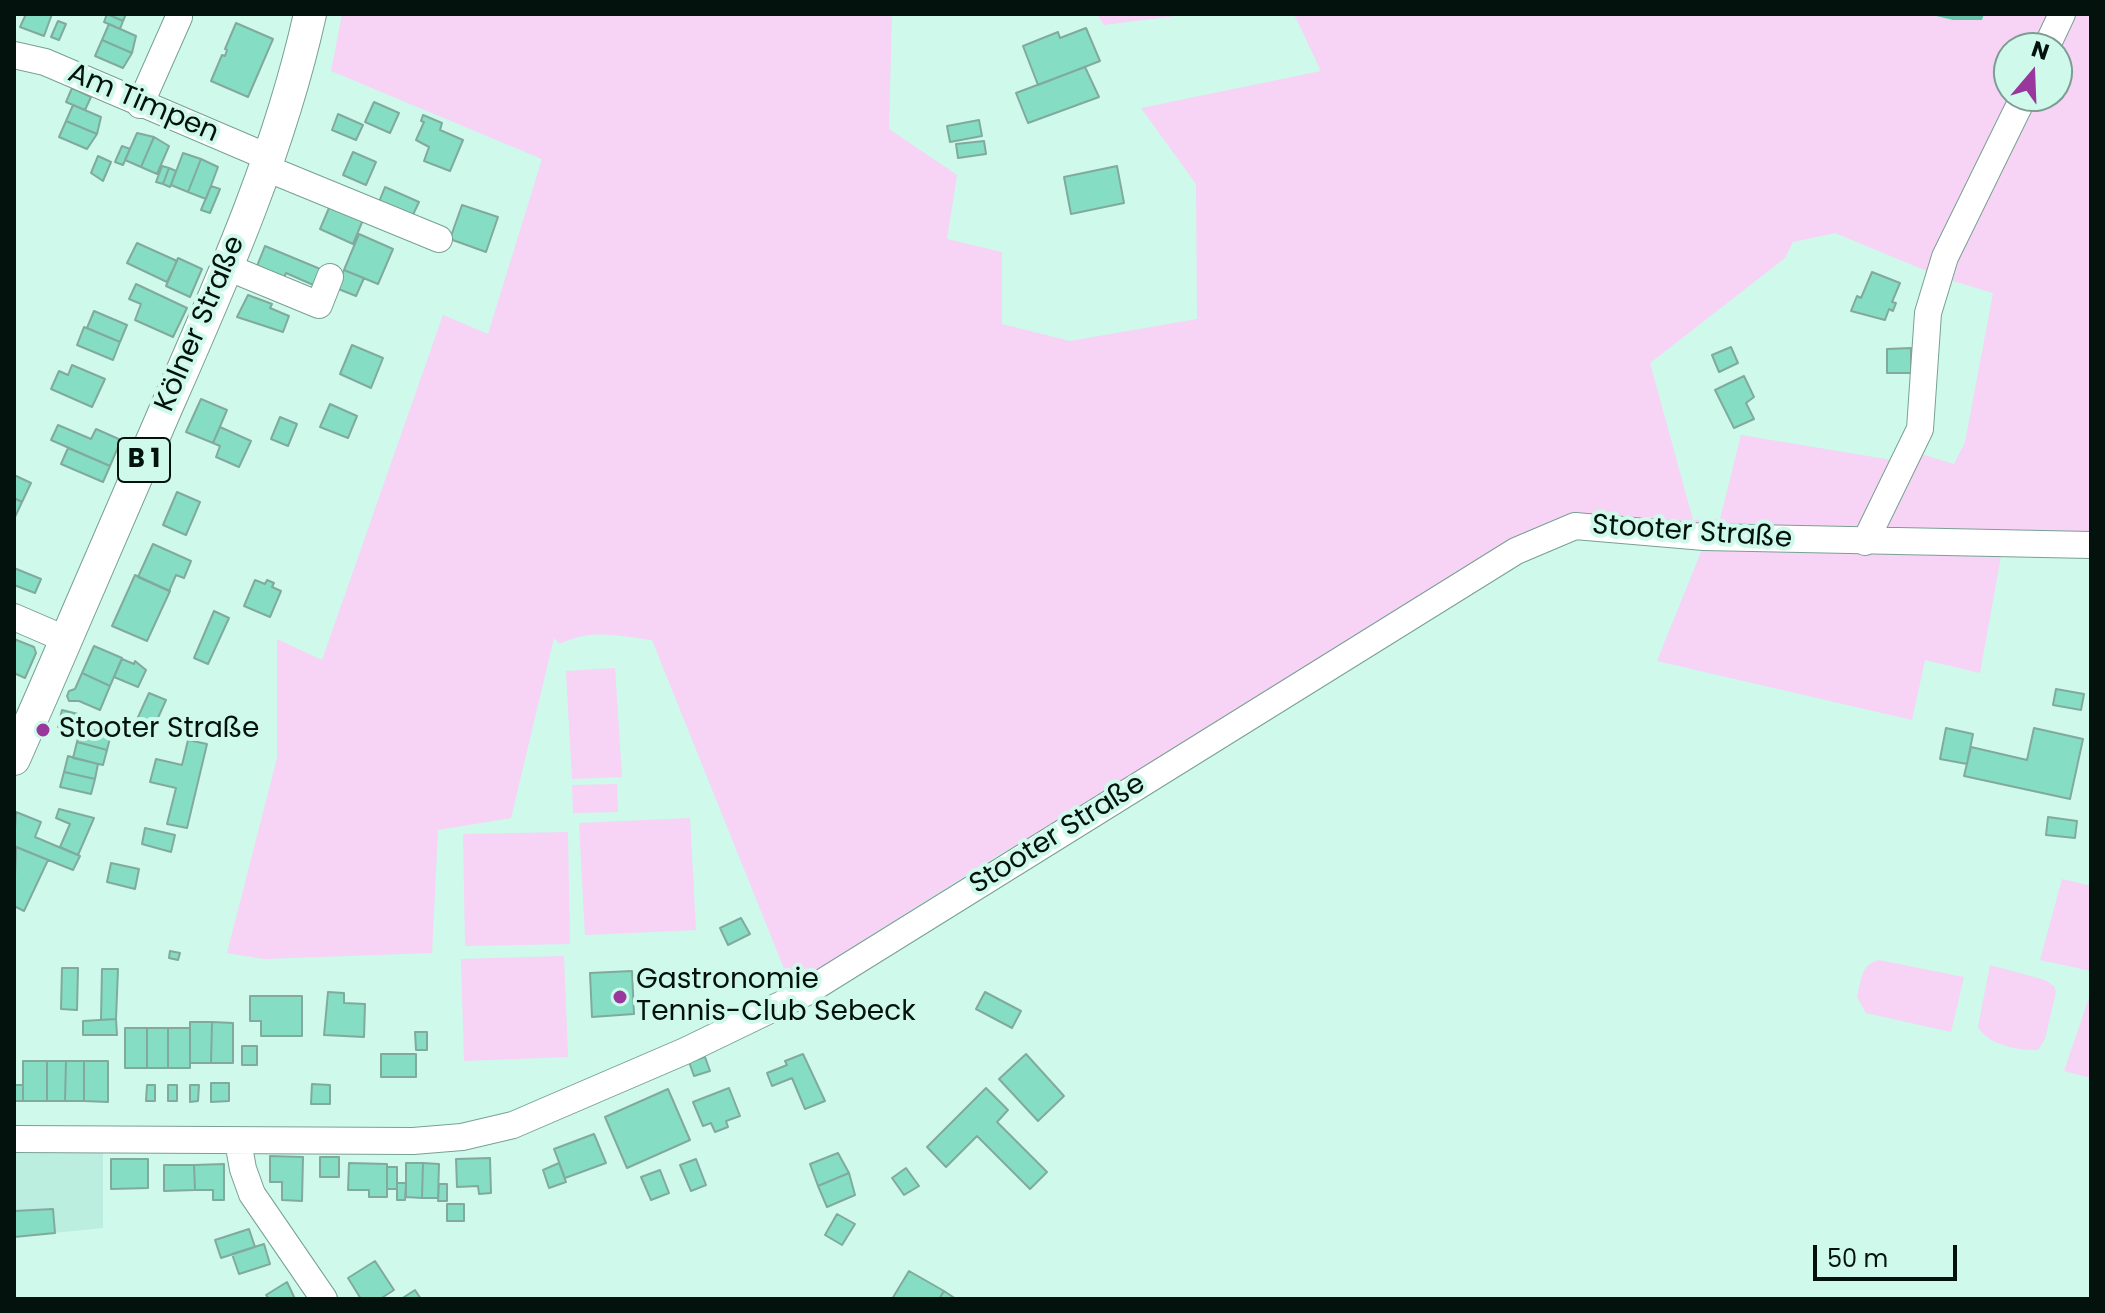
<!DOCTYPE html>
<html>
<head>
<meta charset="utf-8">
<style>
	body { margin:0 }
	#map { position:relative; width:2105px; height:1313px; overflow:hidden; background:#cef9eb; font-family:Poppins,sans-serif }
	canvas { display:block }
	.frame { position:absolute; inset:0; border:16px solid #04120e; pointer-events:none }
	.north { position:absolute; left:1993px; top:32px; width:80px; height:80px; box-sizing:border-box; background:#cef9eb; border:2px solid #7d9d93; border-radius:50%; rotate:19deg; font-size:22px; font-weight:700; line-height:32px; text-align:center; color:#04120e }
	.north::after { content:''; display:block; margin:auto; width:28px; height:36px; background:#9a379d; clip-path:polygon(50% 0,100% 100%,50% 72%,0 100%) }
	.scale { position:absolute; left:1813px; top:1245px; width:144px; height:36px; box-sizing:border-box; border:4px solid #04120e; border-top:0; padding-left:10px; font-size:24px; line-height:28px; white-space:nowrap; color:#04120e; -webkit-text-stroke:6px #cef9eb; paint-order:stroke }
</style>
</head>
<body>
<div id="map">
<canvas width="2105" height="1313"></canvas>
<div class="frame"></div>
<div class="north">N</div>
<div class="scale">50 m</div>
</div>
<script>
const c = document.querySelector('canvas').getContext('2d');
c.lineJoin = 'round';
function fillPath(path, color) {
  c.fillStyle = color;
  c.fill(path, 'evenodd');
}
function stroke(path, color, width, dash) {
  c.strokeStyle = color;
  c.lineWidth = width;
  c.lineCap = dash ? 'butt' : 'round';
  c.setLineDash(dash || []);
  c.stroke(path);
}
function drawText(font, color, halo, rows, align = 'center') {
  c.font = font + ' Poppins,sans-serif';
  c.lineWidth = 8;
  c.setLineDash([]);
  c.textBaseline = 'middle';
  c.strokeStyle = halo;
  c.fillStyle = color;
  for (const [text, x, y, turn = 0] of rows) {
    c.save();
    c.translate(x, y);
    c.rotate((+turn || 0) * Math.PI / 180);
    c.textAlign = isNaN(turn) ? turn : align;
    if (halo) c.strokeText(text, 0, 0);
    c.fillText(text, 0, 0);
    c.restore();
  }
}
const built = new Path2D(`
	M14,1149L103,1150V1228L14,1237Z`);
const green = new Path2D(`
	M342,14H892L889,129L957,175L947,239L1002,252V324L1070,341L1197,319L1196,184L1141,108L1321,71L1294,14H1928L1953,20H1982L1984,14H2091V534H2005L1980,673L1925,660L1912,720L1657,661L1705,542L1585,534L1544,545L995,857L791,986L652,640C620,636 590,628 560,644L554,638L511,818L438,830L432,953L264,959L227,953L277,758V639L322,660L443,315L488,334L542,159L331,71ZM2009,48H2057V96H2009ZM1835,233L1946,279L1993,293L1965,442L1954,464L1904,449L1898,461L1741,435L1720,519L1693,520L1650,363L1785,258L1793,242Z
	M1097,14H1191L1104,25Z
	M615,668L622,777L572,779L566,671Z
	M617,784L618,812L573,813L572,785Z
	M690,818L696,930L585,935L579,823Z
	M568,832L570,944L465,946L463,834Z
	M2062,879L2091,886V971L2040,960Z
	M564,956L568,1057L464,1061L461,959Z
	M1879,960L1964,977L1951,1032L1866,1013L1857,997C1861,981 1861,964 1879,960Z
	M1990,965L2045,980L2054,986L2056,992L2045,1039L2038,1050C2019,1051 1988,1045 1978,1027Z
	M2091,992V1078L2064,1071Z`);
const water = new Path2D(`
	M1928,14H1984L1982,20H1953Z`);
const building = new Path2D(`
	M26,14H52L44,36L20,27Z
	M107,14L123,21L120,29L104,22Z
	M107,14H126L123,21Z
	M58,21L66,24L59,40L51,37Z
	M236,23L273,39L248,97L211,81L222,55L225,56L227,50L225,49Z
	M109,24L136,36L132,53L102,40Z
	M1086,28L1100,61L1038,85L1023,46L1058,32L1060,38Z
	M102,40L132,53L123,68L95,56Z
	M1085,67L1099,97L1028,123L1016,93Z
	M72,88L91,97L85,110L66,102Z
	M374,102L399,113L390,133L365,122Z
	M73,105L101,117L97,134L66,121Z
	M338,114L363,125L356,140L332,130Z
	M423,115L442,123L440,130L463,140L450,171L424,161L429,147L416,140L424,122L421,121Z
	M979,120L982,136L950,142L947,126Z
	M66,121L97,134L87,149L59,137Z
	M137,133L154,137L141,167L125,160Z
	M154,137L169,146L157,174L141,167Z
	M984,141L986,154L958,158L956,144Z
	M122,146L130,149L123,165L115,162Z
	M353,152L376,162L366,185L343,175Z
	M183,153L201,159L188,192L171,185Z
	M98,156L111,162L103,181L91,173Z
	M201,159L218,167L206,199L188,192Z
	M162,166L169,168L163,184L156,182Z
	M1117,166L1124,203L1071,214L1064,177Z
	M169,168L176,171L170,187L163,184Z
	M211,186L220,189L210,213L201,210Z
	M385,187L419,202L410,221L377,207Z
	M332,201L365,215L353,244L320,229Z
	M462,205L498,217L486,252L450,239Z
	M359,234L393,249L378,284L344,270Z
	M137,243L177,261L167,282L127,263Z
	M265,246L325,271L318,287L286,273L282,282L255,271Z
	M178,258L202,269L190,297L166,286Z
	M344,270L364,278L356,296L336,288Z
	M1872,272L1900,283L1892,302L1896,303L1893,311L1889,309L1885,320L1851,311L1857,296L1861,298Z
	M136,284L187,308L173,337L135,320L141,304L129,299Z
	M248,295L272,304L270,308L289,316L283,332L237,317Z
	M94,311L127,325L120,342L87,328Z
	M84,327L120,342L113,360L77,345Z
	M352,345L383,358L371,388L340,374Z
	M1731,347L1738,363L1719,372L1712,355Z
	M1911,348V373H1887V349Z
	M72,365L105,379L92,407L51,389L59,371L68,375Z
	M1744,376L1754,397L1746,403L1754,419L1734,428L1715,390Z
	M201,399L227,410L213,443L186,432Z
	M330,404L357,416L348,438L320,427Z
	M280,417L297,424L288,446L271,439Z
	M58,425L91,439L96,429L121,440L110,466L51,440Z
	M220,427L251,441L239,467L216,457L220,446L213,443Z
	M68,448L110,466L103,482L61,464Z
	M14,475L31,483L22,502L14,498Z
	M177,492L200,502L186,535L163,525Z
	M14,498L22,502L14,519Z
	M153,544L191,561L184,578L176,575L169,591L138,577Z
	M14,568L41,579L35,593L14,585Z
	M135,575L170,591L147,641L112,626Z
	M255,580L265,584L267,580L274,583L272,587L281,591L270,617L244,606Z
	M214,611L229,618L208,664L194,658Z
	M14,639L34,647L36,653L25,678L14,673Z
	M94,646L122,658L110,686L82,673Z
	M122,659L134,664L135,661L146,670L138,687L114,677Z
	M82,673L110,686L100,710L79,701H69L67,696L69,691L75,689Z
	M2056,689L2084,694L2081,710L2053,705Z
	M149,693L166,700L153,729L134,726Z
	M62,710L78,714L75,730L58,727Z
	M81,727L111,734L107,750L77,742Z
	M1946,728L1973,734L1967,764L1940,759Z
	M2034,728L2083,739L2070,799L1964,776L1971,747L2027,760Z
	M188,740L207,744L187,828L167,824L176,788L150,782L156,759L182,765Z
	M77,742L107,750L103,765L73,758Z
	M68,756L98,764L95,779L64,772Z
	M64,772L95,779L91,794L60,787Z
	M59,809L94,818L78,855L60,847L70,824L56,818Z
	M16,812L41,822L35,837L80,856L73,870L14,846Z
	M2048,817L2077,821L2075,838L2046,835Z
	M145,828L175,835L171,852L142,844Z
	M16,847L48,860L24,911L14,906Z
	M111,863L139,869L135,889L107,882Z
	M741,918L750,934L728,945L720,928Z
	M170,951L180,953L178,960L169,958Z
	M62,968H78L77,1010L61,1009Z
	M102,969H118L116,1019L101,1020Z
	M632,971L634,1014L592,1017L590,973Z
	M328,992L344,993V1003L365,1004L364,1037L324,1035Z
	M985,992L1021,1011L1012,1028L976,1009Z
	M250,996H302V1036H261V1021H250Z
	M116,1019L117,1035H83V1021Z
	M190,1022H212L211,1063H190Z
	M212,1022L233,1023V1063H211Z
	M125,1028H147V1068H125Z
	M147,1028H168V1068H147Z
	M168,1028H190V1068H168Z
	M415,1032H427V1050H416Z
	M242,1046H257V1065H242Z
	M381,1054H416V1077H381Z
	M803,1054L825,1101L805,1109L792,1078L772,1086L767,1073L787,1065L785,1061Z
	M1026,1054L1064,1096L1038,1121L999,1079Z
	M705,1057L710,1071L694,1076L689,1062Z
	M23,1061H47V1101H23Z
	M47,1061H66L65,1101H47Z
	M66,1061H84V1101H65Z
	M84,1061H108V1102L84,1101Z
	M211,1083H229V1101L211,1102Z
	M312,1084L330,1085V1104H311Z
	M14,1085H23V1101H14Z
	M147,1085H155V1101H146Z
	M168,1085H177V1101H168Z
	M190,1085H199L198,1101L190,1102Z
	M729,1088L740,1116L726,1121L728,1127L715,1132L711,1123L703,1126L693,1102Z
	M986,1088L1008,1110L997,1122L1047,1172L1030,1189L977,1136L946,1167L927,1147Z
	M668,1089L690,1140L627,1168L605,1117Z
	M594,1134L606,1163L565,1178L554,1149Z
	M838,1153L849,1173L818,1186L810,1164Z
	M270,1156L303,1157L302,1201L282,1200V1182H270Z
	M320,1157H339V1177H320Z
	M490,1158L491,1193L479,1194L478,1186L457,1187L456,1159Z
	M111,1159H148V1188L111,1189Z
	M696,1159L706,1185L691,1191L680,1165Z
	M349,1163L387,1164V1197H369V1190H348Z
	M406,1163H423L422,1198L406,1197Z
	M423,1163L439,1164L438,1198H422Z
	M559,1163L566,1182L549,1188L543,1170Z
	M224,1164V1200H213V1190H195L194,1165Z
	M164,1165H194L195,1190L164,1191Z
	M387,1167H397V1189H387Z
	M906,1168L919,1186L904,1195L892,1178Z
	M660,1170L669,1193L651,1200L641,1177Z
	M849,1173L855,1195L827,1207L818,1186Z
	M397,1183H406L405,1200H397Z
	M439,1184H447V1201H438Z
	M447,1204H464V1221H447Z
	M53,1209L55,1233L14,1237V1211Z
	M837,1214L855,1224L842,1245L825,1235Z
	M249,1229L255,1247L221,1258L215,1240Z
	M264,1244L270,1264L239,1274L232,1254Z
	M375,1261L394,1290L380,1299H361L348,1278Z
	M909,1271L944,1291L939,1299H892Z
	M287,1282L295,1299H269L266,1295Z
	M415,1290L421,1299H401Z
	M944,1291L956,1299H939Z`);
const minor = new Path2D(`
	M2046,48L2062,14
	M14,55L45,62L270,158
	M140,105L179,17
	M266,168L439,239
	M227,267L319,305L330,277
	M1865,542L1920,429L1928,313L1945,257L2024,96
	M14,617L65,639
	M14,1139L413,1141L462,1137L513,1125L685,1051L805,993L1516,551L1575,526L1704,537L2091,545
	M238,1141L243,1169L252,1194L324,1299`);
const major = new Path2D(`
	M14,759C65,644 114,528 164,413C221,283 279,154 310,14`);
const markers = [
	[43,730,8,"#9a379d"],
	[620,997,8,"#9a379d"]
];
const shields = [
	[144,460,52]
];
const shieldNames = [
	["B 1",144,460]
];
const streetNames = [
	["Am Timpen",143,104,23],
	["Kölner Straße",201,324,-67],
	["Stooter Straße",1692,533,4],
	["Stooter Straße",1058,835,-32]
];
const poiNames = [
	["Stooter Straße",59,730],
	["Gastronomie",636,981],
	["Tennis-Club Sebeck",636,1013]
];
fillPath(built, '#bbeede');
fillPath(green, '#f7d3f6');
fillPath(water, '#69c2a9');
fillPath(building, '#85dec4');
stroke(building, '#81aa9d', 2);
stroke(minor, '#78a093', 28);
stroke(major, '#78a093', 34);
stroke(minor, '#fff', 26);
stroke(major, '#fff', 32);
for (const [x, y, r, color] of markers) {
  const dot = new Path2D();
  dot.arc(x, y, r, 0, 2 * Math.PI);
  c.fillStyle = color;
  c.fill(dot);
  stroke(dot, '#cef9eb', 3);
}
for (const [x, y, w] of shields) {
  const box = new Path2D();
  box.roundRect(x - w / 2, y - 22, w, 44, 6);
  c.fillStyle = '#cef9eb';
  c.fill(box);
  stroke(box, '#04120e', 2);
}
drawText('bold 26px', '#04120e', null, shieldNames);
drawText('28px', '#04120e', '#cef9eb', streetNames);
drawText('28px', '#04120e', '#cef9eb', poiNames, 'left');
</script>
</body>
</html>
